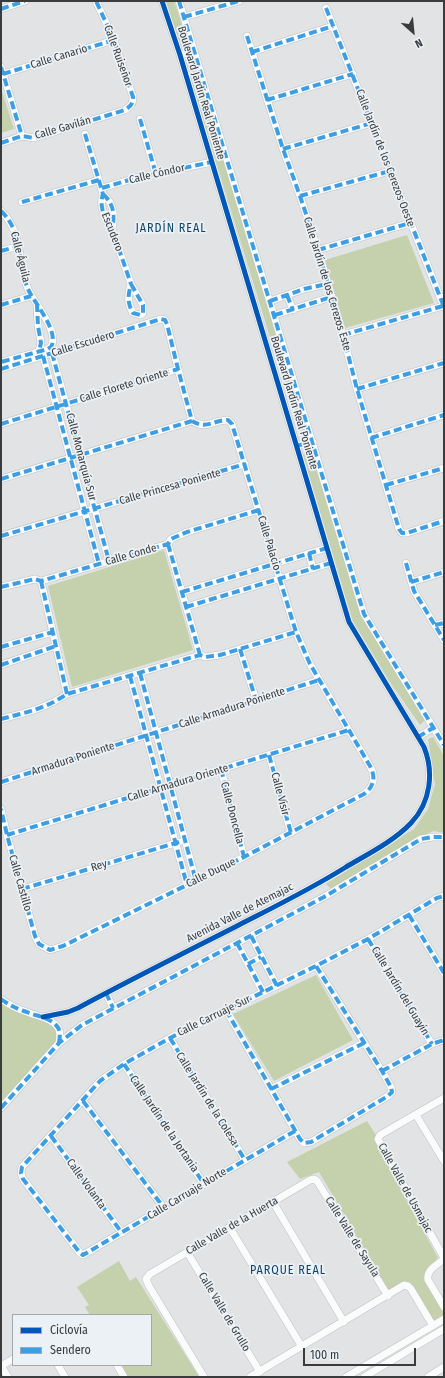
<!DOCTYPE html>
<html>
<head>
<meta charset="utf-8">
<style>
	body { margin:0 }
	#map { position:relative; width:445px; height:1378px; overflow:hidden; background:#e1e3e5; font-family:"Fira Sans Condensed",sans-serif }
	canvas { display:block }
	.frame { position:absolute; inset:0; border:2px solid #393b3d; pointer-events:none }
	.legend { position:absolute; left:12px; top:1314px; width:140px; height:52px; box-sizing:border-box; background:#ecf1f5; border:1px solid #a4a8ab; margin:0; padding:5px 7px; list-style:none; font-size:12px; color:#393b3d }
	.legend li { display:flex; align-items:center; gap:8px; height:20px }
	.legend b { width:20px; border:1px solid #a4a8ab }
	.north { position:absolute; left:393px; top:12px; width:40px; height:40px; -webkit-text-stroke:3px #ecf1f5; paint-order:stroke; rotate:153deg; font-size:11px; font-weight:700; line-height:16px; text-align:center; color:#393b3d }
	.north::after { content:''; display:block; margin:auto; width:14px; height:18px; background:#393b3d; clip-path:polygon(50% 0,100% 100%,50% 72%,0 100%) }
	.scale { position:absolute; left:303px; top:1348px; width:113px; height:18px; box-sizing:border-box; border:2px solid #393b3d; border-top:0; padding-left:5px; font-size:12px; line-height:14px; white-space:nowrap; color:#393b3d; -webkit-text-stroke:3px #ecf1f5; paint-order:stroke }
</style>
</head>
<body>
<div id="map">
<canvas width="445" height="1378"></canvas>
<div class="frame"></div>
<ul class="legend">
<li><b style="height:5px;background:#0057b8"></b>Ciclovía</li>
<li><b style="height:5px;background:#3e9ee3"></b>Sendero</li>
</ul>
<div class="north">N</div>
<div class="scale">100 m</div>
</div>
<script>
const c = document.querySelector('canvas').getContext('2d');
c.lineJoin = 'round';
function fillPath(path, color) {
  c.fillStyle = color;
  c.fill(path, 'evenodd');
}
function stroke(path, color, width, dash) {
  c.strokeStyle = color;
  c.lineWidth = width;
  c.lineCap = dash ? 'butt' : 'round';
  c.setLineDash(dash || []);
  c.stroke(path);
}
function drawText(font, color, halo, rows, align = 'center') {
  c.font = font + ' "Fira Sans Condensed",sans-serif';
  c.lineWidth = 3.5;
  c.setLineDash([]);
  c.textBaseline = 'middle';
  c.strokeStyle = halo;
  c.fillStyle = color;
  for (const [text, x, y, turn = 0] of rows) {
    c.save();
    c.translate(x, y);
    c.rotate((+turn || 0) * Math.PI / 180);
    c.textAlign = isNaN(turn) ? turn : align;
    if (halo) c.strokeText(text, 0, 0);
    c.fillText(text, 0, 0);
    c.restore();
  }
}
const green = new Path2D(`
	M165,1H174L189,46L182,48Z
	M193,59L308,431L303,435L295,409L288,396L185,60Z
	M1,88L14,129L1,133Z
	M407,235L434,303L345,328L325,260Z
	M311,453L362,617L425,720L420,725L392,685L353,621L303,454Z
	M164,550L193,650L72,687L48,586Z
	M433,737L444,756V833L434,831L414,839L332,890L326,884L414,829L428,809L435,784L428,739Z
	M316,975L353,1040L274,1081L233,1014Z
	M1,1001L50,1022L59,1033V1043L1,1105Z
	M367,1121L376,1135L374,1140L438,1258L427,1268L424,1276L444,1312V1315L433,1322L409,1285L389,1291L319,1172L300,1179L287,1162Z
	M119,1261L130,1281L136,1277L198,1375V1377H126L119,1365H151V1315H90L85,1307L89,1305L77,1287Z`);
const minor = new Path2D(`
	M179,1L364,614L444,745
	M326,8L444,307
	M1,9L25,1
	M184,17L239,1
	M247,36L283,149L300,196L318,250L343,335L357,389L399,529L402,533H407L444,521
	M252,52L333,26
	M180,55L194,51
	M1,67L22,136
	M3,74L114,40
	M267,100L353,74
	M140,119L156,174
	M85,134L103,194C99,206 104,218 112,229L131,284
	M1,143L22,136L34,138L125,110C131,106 133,104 133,97L114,40L96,1
	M283,149L372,123
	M102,188L136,178L212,162
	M103,194C114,204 115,215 112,229
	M300,196L390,171
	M22,202L99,180
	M1,211C24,233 17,263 28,289C34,303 60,331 51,347L48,349L1,362
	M318,250L410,223
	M1,251L19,246
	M131,284L143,305V313L140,315L133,313C127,303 128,295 131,284Z
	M287,295L293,310
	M270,301L304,289L327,284
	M37,304L38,326L41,343L39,351
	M1,305L31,296
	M275,315L331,297
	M343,335L443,306
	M52,353L109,561
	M43,356L99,564
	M1,369L161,319L165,320L167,324L178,369L192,421C207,430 213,420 228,420L232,424L296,632L310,664L370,766C376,777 374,787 364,794L244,857L63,946L50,950L39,944L35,936L7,835L1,809
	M357,389L444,363
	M1,424L178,369
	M371,438L444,415
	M296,446L313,442
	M1,479L192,421
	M386,485L444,468
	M1,536L245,464
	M168,544L200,655
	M309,553L313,569
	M406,563L414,591L444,640
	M41,581L67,694
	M411,582L444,572
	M1,587L35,579L41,581L168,544L171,539L187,532L259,510
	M182,592L327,548
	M186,607L331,563
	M435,625L444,623
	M1,647L53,632
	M240,649L256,700
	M1,665L56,646
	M140,673L196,881
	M130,676L187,885
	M1,719C24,713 47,708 67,694L200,655L205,657L220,655L296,632
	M418,737L433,728
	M269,755L291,833
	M221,769L244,857
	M1,782L319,680
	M7,835L349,730
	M22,889L179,842
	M409,915L444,973
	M251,936L277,986
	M368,939L432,1044
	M237,943L263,992
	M248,964L261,957
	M106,993L113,1008
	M1,999C9,1005 17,1009 27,1012C36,1016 48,1017 56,1025C61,1030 60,1036 59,1043
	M226,1010L300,1139L304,1143L311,1142L388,1096L392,1092L391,1087L382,1071L316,966
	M43,1017L68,1012L78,1008C130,980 184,953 237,926C274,907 311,889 346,867C368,854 394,841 411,823C431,802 434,772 424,747L349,622L180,55L162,1
	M170,1038L245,1160
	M124,1064L204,1184
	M382,1071L432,1044L444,1040
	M271,1089L364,1043
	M444,1098L380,1135L378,1139L444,1258
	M83,1101L164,1208
	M1,1108L59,1043L82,1025L324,897L421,839L433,837H444
	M416,1115L444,1161
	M295,1131L83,1255L80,1253L23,1179L21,1173L22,1167L100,1081L124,1064L170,1038L316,966L368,939L437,898L444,896
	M51,1136L122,1233
	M273,1202L344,1322
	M230,1228L302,1347
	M187,1252L260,1372
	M444,1259C437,1265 426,1270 428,1280L444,1307
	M58,1365L65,1377
	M117,1365L124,1377
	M1,1366L13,1359
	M1,1366L8,1377
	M204,1377L149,1286L146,1279L150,1274L310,1180L314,1179L317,1181L388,1296
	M250,1377L404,1285L408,1286L411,1289L433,1326
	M346,1377L444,1319
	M364,1377L444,1329
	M428,1377L444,1367`);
const quiet = new Path2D(`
	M179,1L364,614L444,745
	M326,8L444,307
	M1,9L25,1
	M184,17L239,1
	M247,36L283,149L300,196L318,250L343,335L357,389L399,529L402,533H407L444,521
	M252,52L333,26
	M1,67L22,136
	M3,74L114,40
	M267,100L353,74
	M140,119L156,174
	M85,134L103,194C99,206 104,218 112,229L131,284
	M1,143L22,136L34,138L125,110C131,106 133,104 133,97L114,40L96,1
	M283,149L372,123
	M102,188L136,178L212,162
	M103,194C114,204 115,215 112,229
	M300,196L390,171
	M22,202L99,180
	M1,211C24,233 17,263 28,289C34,303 60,331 51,347L48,349L1,362
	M318,250L410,223
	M1,251L19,246
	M131,284L143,305V313L140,315L133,313C127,303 128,295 131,284Z
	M287,295L293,310
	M270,301L304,289L327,284
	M37,304L38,326L41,343L39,351
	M1,305L31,296
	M275,315L331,297
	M343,335L443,306
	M52,353L109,561
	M43,356L99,564
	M1,369L161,319L165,320L167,324L178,369L192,421C207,430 213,420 228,420L232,424L296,632L310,664L370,766C376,777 374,787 364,794L244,857L63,946L50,950L39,944L35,936L7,835L1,809
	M357,389L444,363
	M1,424L178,369
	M371,438L444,415
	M296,446L313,442
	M1,479L192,421
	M386,485L444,468
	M1,536L245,464
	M168,544L200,655
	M309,553L313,569
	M406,563L414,591L444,640
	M41,581L67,694
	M411,582L444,572
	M1,587L35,579L41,581L168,544L171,539L187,532L259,510
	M182,592L327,548
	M186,607L331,563
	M435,625L444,623
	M1,647L53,632
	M240,649L256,700
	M1,665L56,646
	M140,673L196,881
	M130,676L187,885
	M1,719C24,713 47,708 67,694L200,655L205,657L220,655L296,632
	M418,737L433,728
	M269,755L291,833
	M221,769L244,857
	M1,782L319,680
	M7,835L349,730
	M22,889L179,842
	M409,915L444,973
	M251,936L277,986
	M368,939L432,1044
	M237,943L263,992
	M248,964L261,957
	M106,993L113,1008
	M1,999C9,1005 17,1009 27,1012C36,1016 48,1017 56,1025C61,1030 60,1036 59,1043
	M226,1010L300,1139L304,1143L311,1142L388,1096L392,1092L391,1087L382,1071L316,966
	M170,1038L245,1160
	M124,1064L204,1184
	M382,1071L432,1044L444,1040
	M271,1089L364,1043
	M83,1101L164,1208
	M1,1108L59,1043L82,1025L324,897L421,839L433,837H444
	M295,1131L83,1255L80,1253L23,1179L21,1173L22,1167L100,1081L124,1064L170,1038L316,966L368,939L437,898L444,896
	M51,1136L122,1233`);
const cycleway = new Path2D(`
	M43,1017L68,1012L78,1008C130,980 184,953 237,926C274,907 311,889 346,867C368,854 394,841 411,823C431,802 434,772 424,747L349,622L180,55L162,1`);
const streetNames = [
	["Calle Ruiseñor",118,56,70],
	["Calle Canario",59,57,-17],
	["Boulevard Jardín Real Poniente",201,93,73],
	["Calle Gavilán",63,128,-16],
	["Calle Jardín de los Cerezos Oeste",385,158,69],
	["Calle Cóndor",157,174,-13],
	["Escudero",112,232,68],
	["Calle Águila",20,257,76],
	["Calle Jardín de los Cerezos Este",327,284,73],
	["Calle Escudero",83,344,-17],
	["Calle Florete Oriente",124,386,-17],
	["Boulevard Jardín Real Poniente",294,403,73],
	["Calle Monarquía Sur",81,457,75],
	["Calle Princesa Poniente",170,487,-16],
	["Calle Palacio",269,543,73],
	["Calle Conde",131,555,-16],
	["Calle Armadura Poniente",232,708,-18],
	["Armadura Poniente",73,759,-18],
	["Calle Armadura Oriente",178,783,-17],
	["Calle Visir",280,794,75],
	["Calle Doncella",232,813,75],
	["Rey",99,866,-17],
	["Calle Duque",211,873,-26],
	["Calle Castillo",20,883,74],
	["Avenida Valle de Atemajac",240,913,-27],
	["Calle Jardín del Guayín",400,991,59],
	["Calle Carruaje Sur",214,1016,-26],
	["Calle Jardín de la Colesa",207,1099,58],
	["Calle Jardín de la Jortania",164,1124,56],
	["Calle Volanta",86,1184,54],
	["Calle Valle de Usmajac",405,1188,61],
	["Calle Carruaje Norte",187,1194,-31],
	["Calle Valle de la Huerta",232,1226,-30],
	["Calle Valle de Sayula",352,1237,58],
	["Calle Valle de Grullo",224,1312,59]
];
const neighbourhoodNames = [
	["JARDÍN REAL",171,229],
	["PARQUE REAL",288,1271]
];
fillPath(green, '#c5d1ac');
stroke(minor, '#bfc0c2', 8);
stroke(minor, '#fafbfb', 7);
stroke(quiet, '#3e9ee3', 4, [8, 4]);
stroke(cycleway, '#0057b8', 5);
drawText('11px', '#393b3d', '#ecf1f5', streetNames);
c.letterSpacing = '1px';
drawText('12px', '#0e4567', '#ecf1f5', neighbourhoodNames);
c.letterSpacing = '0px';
</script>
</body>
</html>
